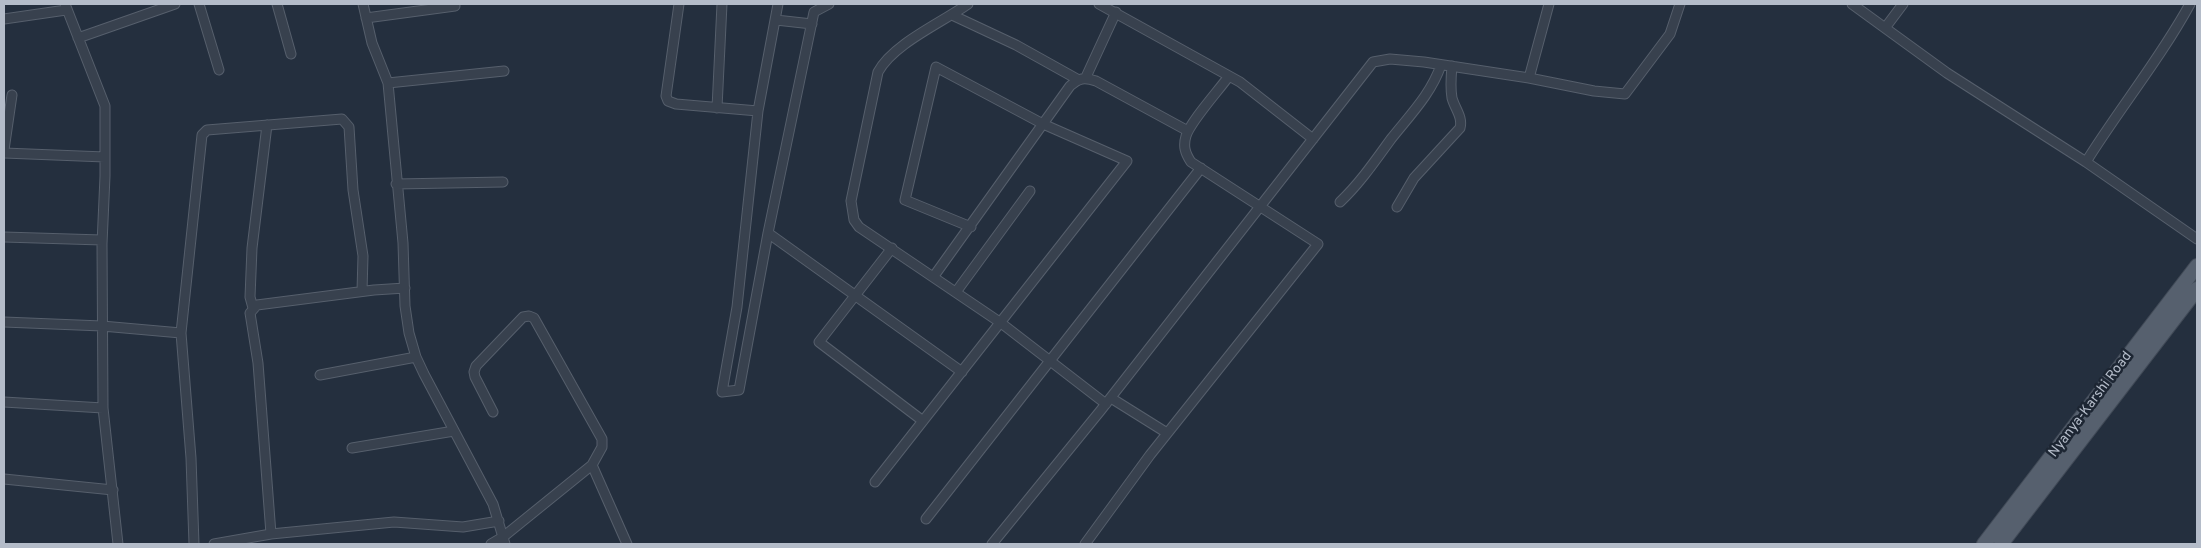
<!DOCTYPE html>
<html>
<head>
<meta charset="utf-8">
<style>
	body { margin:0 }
	#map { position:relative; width:2201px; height:548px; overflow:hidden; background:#242f3e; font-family:Overpass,sans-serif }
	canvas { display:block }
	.frame { position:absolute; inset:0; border:5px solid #b4bcc9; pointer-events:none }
</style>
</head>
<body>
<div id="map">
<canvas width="2201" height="548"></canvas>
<div class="frame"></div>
</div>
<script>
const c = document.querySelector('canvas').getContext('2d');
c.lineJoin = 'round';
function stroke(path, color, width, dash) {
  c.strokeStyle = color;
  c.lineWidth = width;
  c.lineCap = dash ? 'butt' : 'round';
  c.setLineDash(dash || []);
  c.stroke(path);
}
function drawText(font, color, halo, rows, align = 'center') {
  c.font = font + ' Overpass,sans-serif';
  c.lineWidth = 5;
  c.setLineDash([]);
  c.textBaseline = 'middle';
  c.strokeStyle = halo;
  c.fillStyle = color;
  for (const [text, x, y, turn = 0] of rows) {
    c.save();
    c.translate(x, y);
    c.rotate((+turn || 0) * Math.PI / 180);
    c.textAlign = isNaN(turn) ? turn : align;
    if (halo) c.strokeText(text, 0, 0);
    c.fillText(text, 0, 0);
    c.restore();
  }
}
const street = new Path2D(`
	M65,4L105,106V176L102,244L103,408L118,544
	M199,4L219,70
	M277,4L291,54
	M363,4L372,43L388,83L504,71
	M679,4L666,96L668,101L676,104L758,111
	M778,4L758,111L737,307L722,392L739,390L768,233L814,12L829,4
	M968,4C941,23 893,44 878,72L851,201L854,220L859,227L1001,323L1106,404
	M1099,4L1240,82L1313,139
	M1852,4L1885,28
	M1903,4L1885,28L1947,73L2086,162L2197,239
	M952,15L1016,45L1077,79
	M366,18L455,6
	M4,19L66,10
	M776,20L812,24
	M78,38L175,4
	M1086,77L1116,12
	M1529,78L1594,91L1625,94L1670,34L1680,4
	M388,83L403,243L405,306L409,333L416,357L424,374L493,504L505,544
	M717,108L722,4
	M4,150L12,95
	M4,153L105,157
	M2086,162C2119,109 2160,59 2190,4
	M396,184L503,182
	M1340,202C1360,183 1375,161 1391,139C1410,115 1431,94 1441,65
	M1397,207L1414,178L1460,128C1463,117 1455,109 1452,98C1450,87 1451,77 1452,66
	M768,233L962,372
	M4,237L102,240
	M892,248L819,342L923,421
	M934,276L1070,86C1079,78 1084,77 1096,81L1188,131
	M956,292L1030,191
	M253,308L250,297L252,248L267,125
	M4,322L102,326L181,333
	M320,375L416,357
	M1111,398L1167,433
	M4,402L103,408
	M352,448L454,431
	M592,465L627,544
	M4,479L113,490
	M875,482L1127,161L1043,124L936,67L905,200L971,227
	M926,519L1201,168
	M271,534L258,363L250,313L257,305L374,290L405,288
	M194,544L191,458L181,333L202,135L207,130L342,119L349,127L353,190L363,256L362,291
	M214,544L271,534L394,522L463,527L499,521
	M491,544L503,537L592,465L602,447V439L534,318L529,316L523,317L476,366L474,372L475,377L493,412
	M992,544L1101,410L1373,62L1390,59L1424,62L1529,78L1549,4
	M1085,544L1150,455L1318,244L1191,162C1185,153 1183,146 1186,136C1190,122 1219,90 1229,76`);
const primary = new Path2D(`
	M1984,544L2197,266
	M2001,544L2197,289`);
const streetNames = [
	["Nyanya-Karshi Road",2091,405,-53]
];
stroke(street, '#565f6c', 11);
stroke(primary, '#414a57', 16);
stroke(street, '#38414e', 9);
stroke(primary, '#56606e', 14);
drawText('14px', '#b4bcc9', '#1d2633', streetNames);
</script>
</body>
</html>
